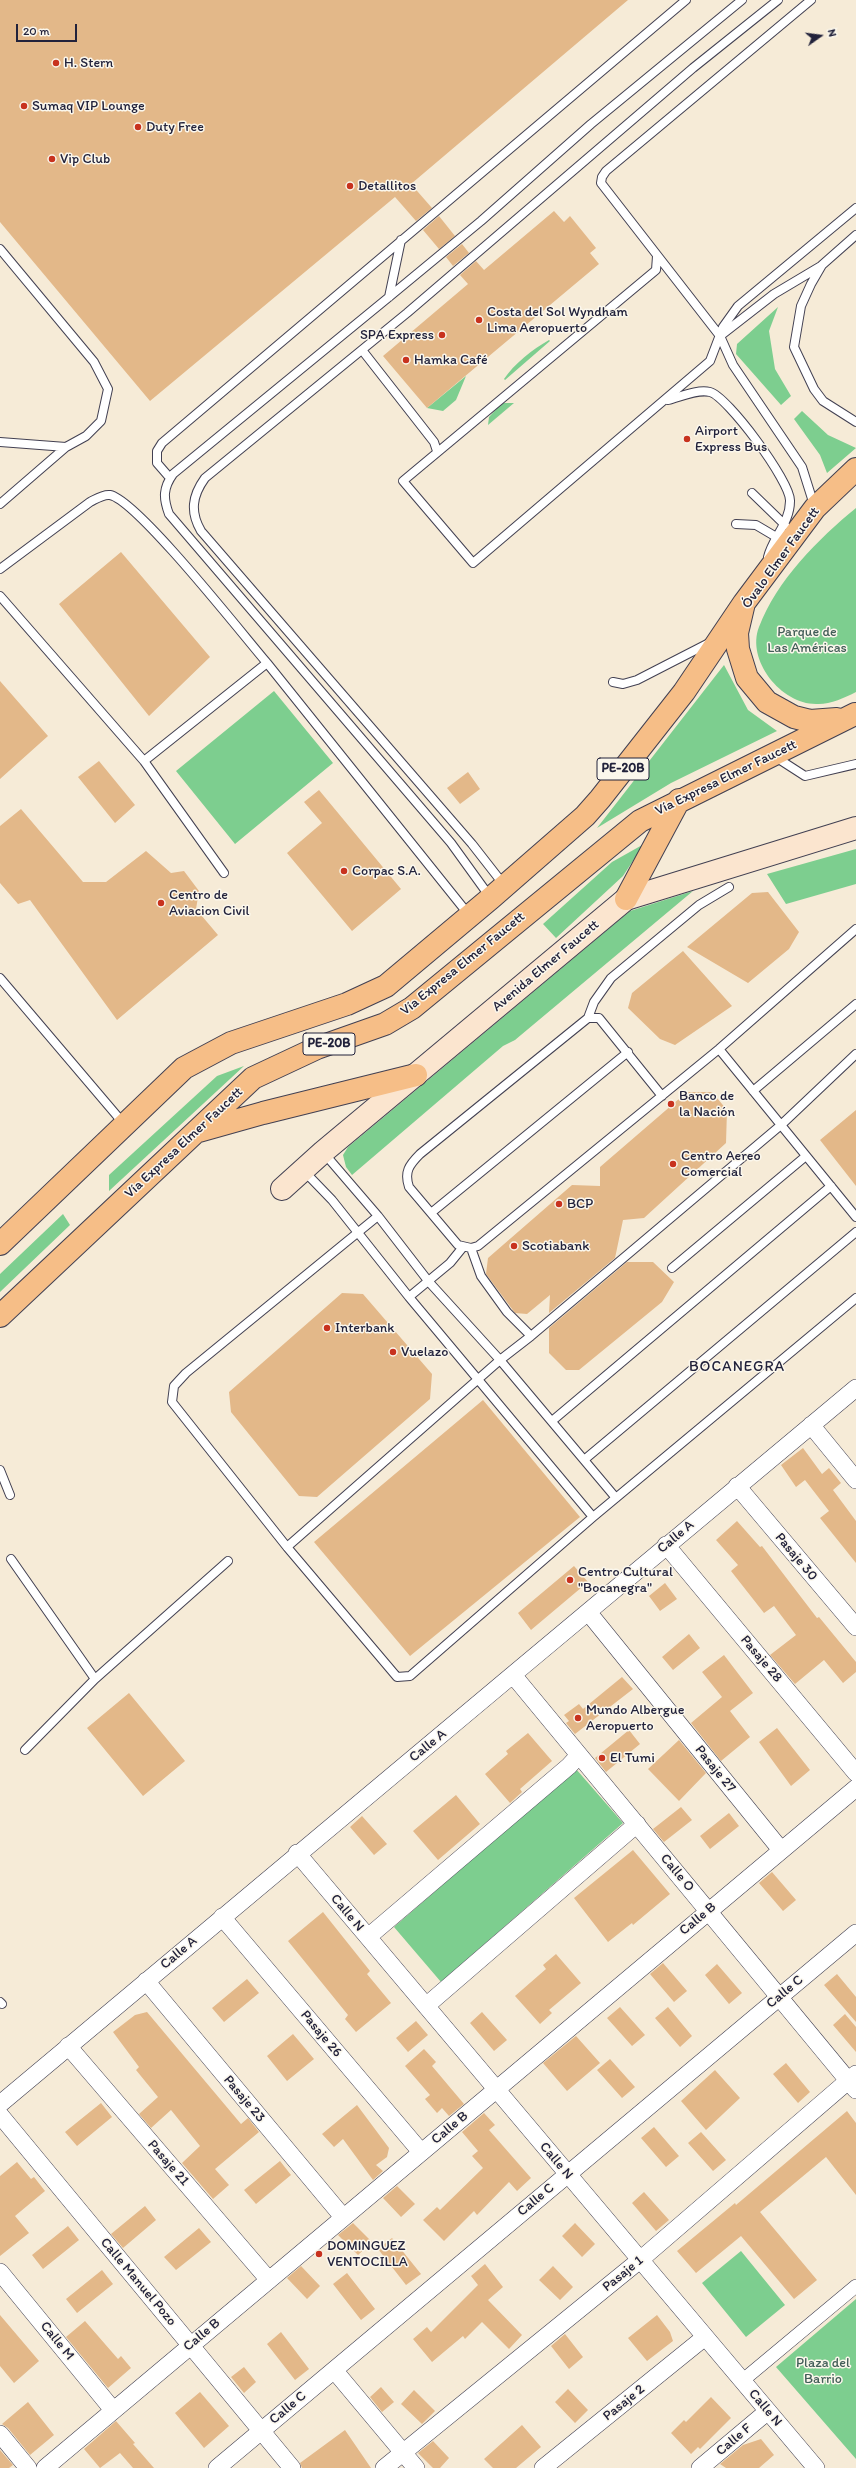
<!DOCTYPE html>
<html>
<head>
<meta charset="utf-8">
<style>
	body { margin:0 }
	#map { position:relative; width:856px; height:2468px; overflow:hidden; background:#f6ebd7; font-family:Itim,sans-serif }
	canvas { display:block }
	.north { position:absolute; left:800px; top:16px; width:40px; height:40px; -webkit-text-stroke:3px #fbf7ec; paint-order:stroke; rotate:76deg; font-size:11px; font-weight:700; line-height:16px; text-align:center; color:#22223b }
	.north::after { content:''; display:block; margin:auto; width:14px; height:18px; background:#22223b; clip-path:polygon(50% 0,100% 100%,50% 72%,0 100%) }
	.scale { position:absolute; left:16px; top:24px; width:61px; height:18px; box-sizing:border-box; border:2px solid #22223b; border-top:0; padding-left:5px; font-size:12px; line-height:14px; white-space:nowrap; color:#22223b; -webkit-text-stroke:3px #fbf7ec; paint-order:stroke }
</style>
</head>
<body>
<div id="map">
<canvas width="856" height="2468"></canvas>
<div class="north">N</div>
<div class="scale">20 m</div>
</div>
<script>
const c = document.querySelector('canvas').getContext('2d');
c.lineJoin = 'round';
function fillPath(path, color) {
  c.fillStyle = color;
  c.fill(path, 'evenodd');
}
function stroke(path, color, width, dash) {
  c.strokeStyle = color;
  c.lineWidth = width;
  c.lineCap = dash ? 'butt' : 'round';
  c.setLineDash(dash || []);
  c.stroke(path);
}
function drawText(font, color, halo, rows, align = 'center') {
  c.font = font + ' Itim,sans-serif';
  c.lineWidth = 3;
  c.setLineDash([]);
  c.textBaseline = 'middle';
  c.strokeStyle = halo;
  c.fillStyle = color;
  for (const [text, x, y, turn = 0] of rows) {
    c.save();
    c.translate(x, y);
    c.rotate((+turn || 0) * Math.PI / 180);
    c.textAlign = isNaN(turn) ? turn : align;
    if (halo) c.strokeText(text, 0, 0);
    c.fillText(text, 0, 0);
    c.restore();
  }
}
const green = new Path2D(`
	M778,307L769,331L775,369L791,396L781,405L736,354L737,344Z
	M549,340L550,341L505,380L504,379C514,364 533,349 549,340Z
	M466,376L456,400L443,411L427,408Z
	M502,403H514L488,425L489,417Z
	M802,411L828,435L856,448L827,473L820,455L794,419Z
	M856,508V692C844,698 829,705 816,704C781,704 746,660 759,627C776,581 819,538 856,508Z
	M724,665L748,710L777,731L671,783L597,828Z
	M274,691L333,763L235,844L176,771Z
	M644,844L623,876L556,938L543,924L612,862Z
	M856,849V884L786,904L767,874Z
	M693,891L515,1040L503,1046L352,1175L346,1167L343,1155L348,1147L630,911Z
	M244,1066L109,1191V1175L217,1076Z
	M63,1214L70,1225L0,1292V1274Z
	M576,1769L623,1823L441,1982L394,1927Z
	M741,2251L785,2305L746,2337L702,2283Z
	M856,2299V2459L776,2367Z`);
const building = new Path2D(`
	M0,0H628L411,184L432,208L416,221L395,197L150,401L0,222Z
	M554,211L564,222L570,216L596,248L590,253L599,264L427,408L383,356L468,284L460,275L476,261L484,270Z
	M439,216L455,236L439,249L423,230Z
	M462,244L469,253L453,266L446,257Z
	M121,552L210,657L149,716L59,604Z
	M0,681L48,736L0,779Z
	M99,761L135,805L115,823L78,777Z
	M468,772L480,789L460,804L447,788Z
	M319,790L401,889L352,931L287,853L322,823L304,802Z
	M21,809L83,882H106L146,851L171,873L184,871L199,891L196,909L218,935L117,1020L30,900L18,904L0,883V826Z
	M768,892L799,932L789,949L748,983L687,947L752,893Z
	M683,951L732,1006L675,1045L660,1039L628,1008L632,993Z
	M687,1092H712L727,1110L726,1143L644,1218L623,1220L615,1258L549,1313L550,1295L527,1314L515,1313L486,1274L488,1258L572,1185L600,1186V1167Z
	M856,1110V1186L820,1140Z
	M627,1262H653L674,1282L662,1302L579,1370H566L549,1353V1328Z
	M342,1293L363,1294L432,1374L430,1399L317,1497L299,1496L231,1412L229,1392Z
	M483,1400L580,1517L410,1656L314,1542Z
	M803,1448L822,1474L829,1468L841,1483L833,1490L856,1521V1563L820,1518L829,1511L805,1480L796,1487L781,1465Z
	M737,1521L760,1547L762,1546L817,1618L819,1617L856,1662V1672L843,1683L824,1660L795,1684L770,1655L796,1635L774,1606L764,1613L731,1571L738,1565L716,1540Z
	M574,1566L588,1582L531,1630L518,1613Z
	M665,1583L677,1599L660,1611L649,1596Z
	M689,1634L700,1648L673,1670L662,1657Z
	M724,1655L753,1693L730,1711L750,1737L721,1761L691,1723L722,1697L702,1672Z
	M622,1677L633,1689L575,1734L566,1723L569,1721L564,1715L579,1704L583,1709Z
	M129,1693L185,1761L143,1796L87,1728Z
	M777,1728L810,1770L791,1786L759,1742Z
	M629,1730L640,1744L606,1772L595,1758Z
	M528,1733L552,1761L520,1789L522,1792L510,1803L485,1774L508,1754L506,1751Z
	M679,1740L706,1773L679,1801L648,1769Z
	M456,1795L480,1824L438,1860L413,1831Z
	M681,1807L692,1820L664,1842L653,1829Z
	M729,1813L739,1826L710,1849L700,1836Z
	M362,1816L387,1844L374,1855L350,1827Z
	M633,1850L670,1894L633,1925L632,1923L608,1942L574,1898Z
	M772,1872L796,1900L783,1911L759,1883Z
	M323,1912L370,1971L367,1974L391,2003L356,2032L345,2019L348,2015L288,1941Z
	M556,1954L581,1983L549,2010L552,2013L540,2024L515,1996L546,1969L543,1965Z
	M663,1963L687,1991L674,2002L650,1974Z
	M717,1964L742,1993L729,2004L705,1975Z
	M837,1974L856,1997V2022L824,1985Z
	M247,1979L259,1993L224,2022L212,2008Z
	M620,2007L645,2035L632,2046L607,2018Z
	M668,2007L692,2036L680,2047L655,2018Z
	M147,2012L241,2124L248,2118L259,2132L215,2169L229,2185L213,2199L182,2163L200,2146L171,2110L151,2128L139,2114L158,2097L136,2070L139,2067L113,2032L135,2015Z
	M482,2012L507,2040L494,2051L470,2023Z
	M845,2014L856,2027V2052L833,2025Z
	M416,2021L428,2035L408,2052L396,2038Z
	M293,2034L314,2059L287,2081L267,2056Z
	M576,2036L600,2063L567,2091L543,2063Z
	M424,2049L436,2062L432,2066L464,2104L449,2116L442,2108L437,2113L425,2099L430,2095L405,2066Z
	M610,2059L635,2087L622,2098L597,2070Z
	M786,2063L810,2092L798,2103L773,2074Z
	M715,2070L740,2098L706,2130L681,2101Z
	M101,2103L112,2117L77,2146L65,2132Z
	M357,2105L389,2148L387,2157L376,2165L383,2171L373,2180L343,2139L334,2147L322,2134Z
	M847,2111L856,2123V2195L826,2157L760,2212L817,2280L794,2299L741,2236L696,2273L677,2251L735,2203L736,2205Z
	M484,2113L495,2125L489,2130L531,2178L517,2191L509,2182L477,2215L474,2211L444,2241L423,2220L437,2207L440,2210L483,2168L472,2156L478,2151L462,2132Z
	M654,2127L679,2156L666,2167L641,2138Z
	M701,2132L726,2160L713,2171L688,2143Z
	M280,2161L291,2175L256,2204L244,2190Z
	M17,2162L31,2179L34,2177L45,2191L15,2216L29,2233L0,2256V2176Z
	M397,2186L415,2204L401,2217L383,2198Z
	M644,2192L669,2220L656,2231L632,2203Z
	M145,2206L156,2220L123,2248L111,2234Z
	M353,2223L372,2242L358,2255L338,2235Z
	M575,2223L595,2244L582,2257L562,2236Z
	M68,2226L79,2240L43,2269L32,2255Z
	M199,2228L211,2242L176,2270L164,2257Z
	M392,2238L421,2274L406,2285L378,2249Z
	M485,2264L503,2287L488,2300L522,2335L509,2349L482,2322L465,2339L463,2336L432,2362L413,2339L427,2327L431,2332L478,2285L471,2276Z
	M301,2266L320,2286L307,2299L287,2278Z
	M553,2266L573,2287L560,2300L539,2280Z
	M102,2270L113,2284L77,2313L66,2299Z
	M347,2273L375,2309L361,2320L333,2284Z
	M0,2315L39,2361L14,2383L0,2366Z
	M657,2315L670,2332L673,2341L647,2361L628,2338Z
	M85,2321L118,2359L121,2356L131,2368L108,2388L66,2337Z
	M281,2332L309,2369L295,2380L267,2344Z
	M565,2334L583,2357L569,2369L551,2346Z
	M244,2367L256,2382L244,2393L231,2377Z
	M381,2387L394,2402L382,2412L370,2397Z
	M568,2389L588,2410L575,2423L555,2402Z
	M414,2390L435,2411L422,2424L401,2404Z
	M200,2392L229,2426L204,2448L175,2413Z
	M711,2397L731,2418L700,2449L698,2447L691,2454L671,2433L684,2420L686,2422Z
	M28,2402L54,2435L30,2455L8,2428L2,2424Z
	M116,2421L135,2443L133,2444L154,2468H133L120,2453L100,2468L84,2449Z
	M522,2425L541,2447L516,2468H493L484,2459Z
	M345,2430L371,2468H302L300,2463Z
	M761,2439L774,2455L759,2468H726L720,2464L743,2445Z
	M433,2441L449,2458L440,2468H433L418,2453Z
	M0,2450L13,2465L9,2468H0Z`);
const service = new Path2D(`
	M811,0L606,171L602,177L601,183L720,336L733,365L802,467L814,505
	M856,235L822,265L811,284L801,306L794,347L814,389L823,401L856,422
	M0,249L94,362L108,389L101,421L86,436L66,447L0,442
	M657,256L656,270L403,481L473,563L710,361L723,327L738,306L856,208
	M389,297L401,240
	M720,336L774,294L821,266
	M362,350L434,442L437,451
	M668,400C680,397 697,389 710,392C727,396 791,482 790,501C790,523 773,537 768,557
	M170,478L157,463V451L162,443L686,0
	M752,493L785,525
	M0,504L66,447
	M736,524L756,525L778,538
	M0,569L90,502C96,499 103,494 110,495C137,500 243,635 267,663L144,761
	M0,596L144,761L224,873
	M267,663L469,915
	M613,682L623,684L637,680L711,642
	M774,756L805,776L856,764
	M504,885L472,844L201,531C190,512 192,496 205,478L407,313L693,68L778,0
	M729,887L699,905L611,978L594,1002L588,1018L420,1154C409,1165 404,1172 409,1187L458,1245L471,1248L478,1246L719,1049L856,929
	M490,897L451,843L169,514C163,498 163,488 173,474L389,297L481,221L591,124L742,0
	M0,978L124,1124
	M588,1018H599L662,1096
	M719,1049L856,1217
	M753,1091L856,1004
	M323,1152L378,1216L429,1282L500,1360L616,1498
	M304,1171L332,1200L409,1297L593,1517
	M431,1213L628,1052
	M378,1216L186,1373L174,1386L172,1402L287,1547L397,1677L410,1676L593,1517L856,1298
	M471,1248L481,1276L507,1312L531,1336
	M672,1268L806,1156
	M409,1297L450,1263L463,1247
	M552,1421L831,1186
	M584,1460L856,1232
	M0,1470L10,1495
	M287,1547L500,1360L531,1336L781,1125L856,1054
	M11,1559L95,1679L228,1561
	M25,1750L95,1679
	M0,2002L2,2004`);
const pedestrian = new Path2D(`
	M742,2381L856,2286`);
const minor = new Path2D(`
	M811,1425L856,1480
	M737,1486L856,1627
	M666,1545L856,1773
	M588,1612L781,1850
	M513,1675L856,2090
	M297,1853L816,2468
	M222,1917L421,2152
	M368,1937L569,1766L579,1755
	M146,1981L343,2217
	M426,2006L637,1824
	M68,2046L268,2279
	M0,2104C284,1864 571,1627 856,1388
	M0,2115L292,2468
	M0,2272L113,2410
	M334,2370L416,2468
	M0,2434L28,2468
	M45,2468L856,1788
	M217,2468L856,1933
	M384,2468L640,2260L856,2074
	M543,2468L705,2337
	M700,2468L768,2411`);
const secondary = new Path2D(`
	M282,1189L323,1152L626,899L856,828`);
const trunk = new Path2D(`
	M837,719L810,721L794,717L767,702L747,678L738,649L737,633L744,603L815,508L856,469
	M626,899L679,800
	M199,1131L263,1113L416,1075
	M0,1244L184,1068L231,1043L347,1004L386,986L491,898L585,816L600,799L684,692L744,603
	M0,1316L253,1078L317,1048L385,1024L412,1008L640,821L855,714`);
const markers = [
	[56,63,4,"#c8321e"],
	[24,106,4,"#c8321e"],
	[138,127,4,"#c8321e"],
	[52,159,4,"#c8321e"],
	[350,186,4,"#c8321e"],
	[479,320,4,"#c8321e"],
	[442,335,4,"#c8321e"],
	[406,360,4,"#c8321e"],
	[687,439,4,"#c8321e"],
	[344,871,4,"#c8321e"],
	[161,903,4,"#c8321e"],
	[671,1104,4,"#c8321e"],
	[673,1164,4,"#c8321e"],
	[559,1204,4,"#c8321e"],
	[514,1246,4,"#c8321e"],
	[327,1328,4,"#c8321e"],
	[393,1352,4,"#c8321e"],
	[570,1580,4,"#c8321e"],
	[578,1718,4,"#c8321e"],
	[602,1758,4,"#c8321e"],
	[319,2254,4,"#c8321e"]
];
const shields = [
	[623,769,52],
	[329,1044,52]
];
const shieldNames = [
	["PE-20B",623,769],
	["PE-20B",329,1044]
];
const poiNames = [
	["H. Stern",64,63],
	["Sumaq VIP Lounge",32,106],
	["Duty Free",146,127],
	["Vip Club",60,159],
	["Detallitos",358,186],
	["Costa del Sol Wyndham",487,312],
	["Lima Aeropuerto",487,328],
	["SPA Express",434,335,"right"],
	["Hamka Café",414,360],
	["Airport",695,431],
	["Express Bus",695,447],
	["Corpac S.A.",352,871],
	["Centro de",169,895],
	["Aviacion Civil",169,911],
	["Banco de",679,1096],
	["la Nación",679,1112],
	["Centro Aereo",681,1156],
	["Comercial",681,1172],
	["BCP",567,1204],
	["Scotiabank",522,1246],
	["Interbank",335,1328],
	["Vuelazo",401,1352],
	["Centro Cultural",578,1572],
	["\"Bocanegra\"",578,1588],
	["Mundo Albergue",586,1710],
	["Aeropuerto",586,1726],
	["El Tumi",610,1758],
	["DOMINGUEZ",327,2246],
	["VENTOCILLA",327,2262]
];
const streetNames = [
	["Óvalo Elmer Faucett",781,558,-54],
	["Vía Expresa Elmer Faucett",726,778,-26],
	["Vía Expresa Elmer Faucett",463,964,-39],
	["Avenida Elmer Faucett",546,966,-40],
	["Vía Expresa Elmer Faucett",184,1143,-43],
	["Calle A",676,1537,-40],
	["Pasaje 30",796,1557,50],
	["Pasaje 28",761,1659,50],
	["Calle A",428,1746,-39],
	["Pasaje 27",715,1769,51],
	["Calle O",677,1873,50],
	["Calle N",347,1913,50],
	["Calle B",698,1919,-40],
	["Calle A",179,1953,-40],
	["Calle C",785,1992,-40],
	["Pasaje 26",321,2034,50],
	["Pasaje 23",244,2099,50],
	["Calle B",450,2128,-40],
	["Calle N",556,2161,50],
	["Pasaje 21",168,2163,49],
	["Calle C",536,2200,-40],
	["Pasaje 1",623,2274,-39],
	["Calle Manuel Pozo",138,2282,50],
	["Calle B",202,2335,-40],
	["Calle M",57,2341,51],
	["Pasaje 2",624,2403,-39],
	["Calle C",288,2408,-40],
	["Calle N",765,2408,50],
	["Calle F",734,2440,-40]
];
const parkNames = [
	["Parque de",807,632],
	["Las Américas",807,648],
	["Plaza del",823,2363],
	["Barrio",823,2379]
];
const neighbourhoodNames = [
	["BOCANEGRA",737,1367]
];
fillPath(green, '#7dce8f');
fillPath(building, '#e3b889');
stroke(service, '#424052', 10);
stroke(pedestrian, '#424052', 14);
stroke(minor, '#424052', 18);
stroke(secondary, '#424052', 24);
stroke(trunk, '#424052', 24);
stroke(service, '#fff', 8);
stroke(pedestrian, '#fff', 13);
stroke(minor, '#fff', 17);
stroke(secondary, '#fbe5cf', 22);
stroke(trunk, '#f6be87', 22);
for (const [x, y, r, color] of markers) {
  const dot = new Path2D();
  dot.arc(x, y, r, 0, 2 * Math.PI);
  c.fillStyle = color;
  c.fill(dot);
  stroke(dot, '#fbf7ec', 1.5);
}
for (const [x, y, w] of shields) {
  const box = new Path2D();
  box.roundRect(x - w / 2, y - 11, w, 22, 3);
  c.fillStyle = '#fbf7ec';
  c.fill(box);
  stroke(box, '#22223b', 1);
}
drawText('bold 13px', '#22223b', null, shieldNames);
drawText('14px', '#22223b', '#fbf7ec', poiNames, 'left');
drawText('14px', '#22223b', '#fbf7ec', streetNames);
drawText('14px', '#425e58', '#fbf7ec', parkNames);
c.letterSpacing = '1px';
drawText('15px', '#22223b', '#fbf7ec', neighbourhoodNames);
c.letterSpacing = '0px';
</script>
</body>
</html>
